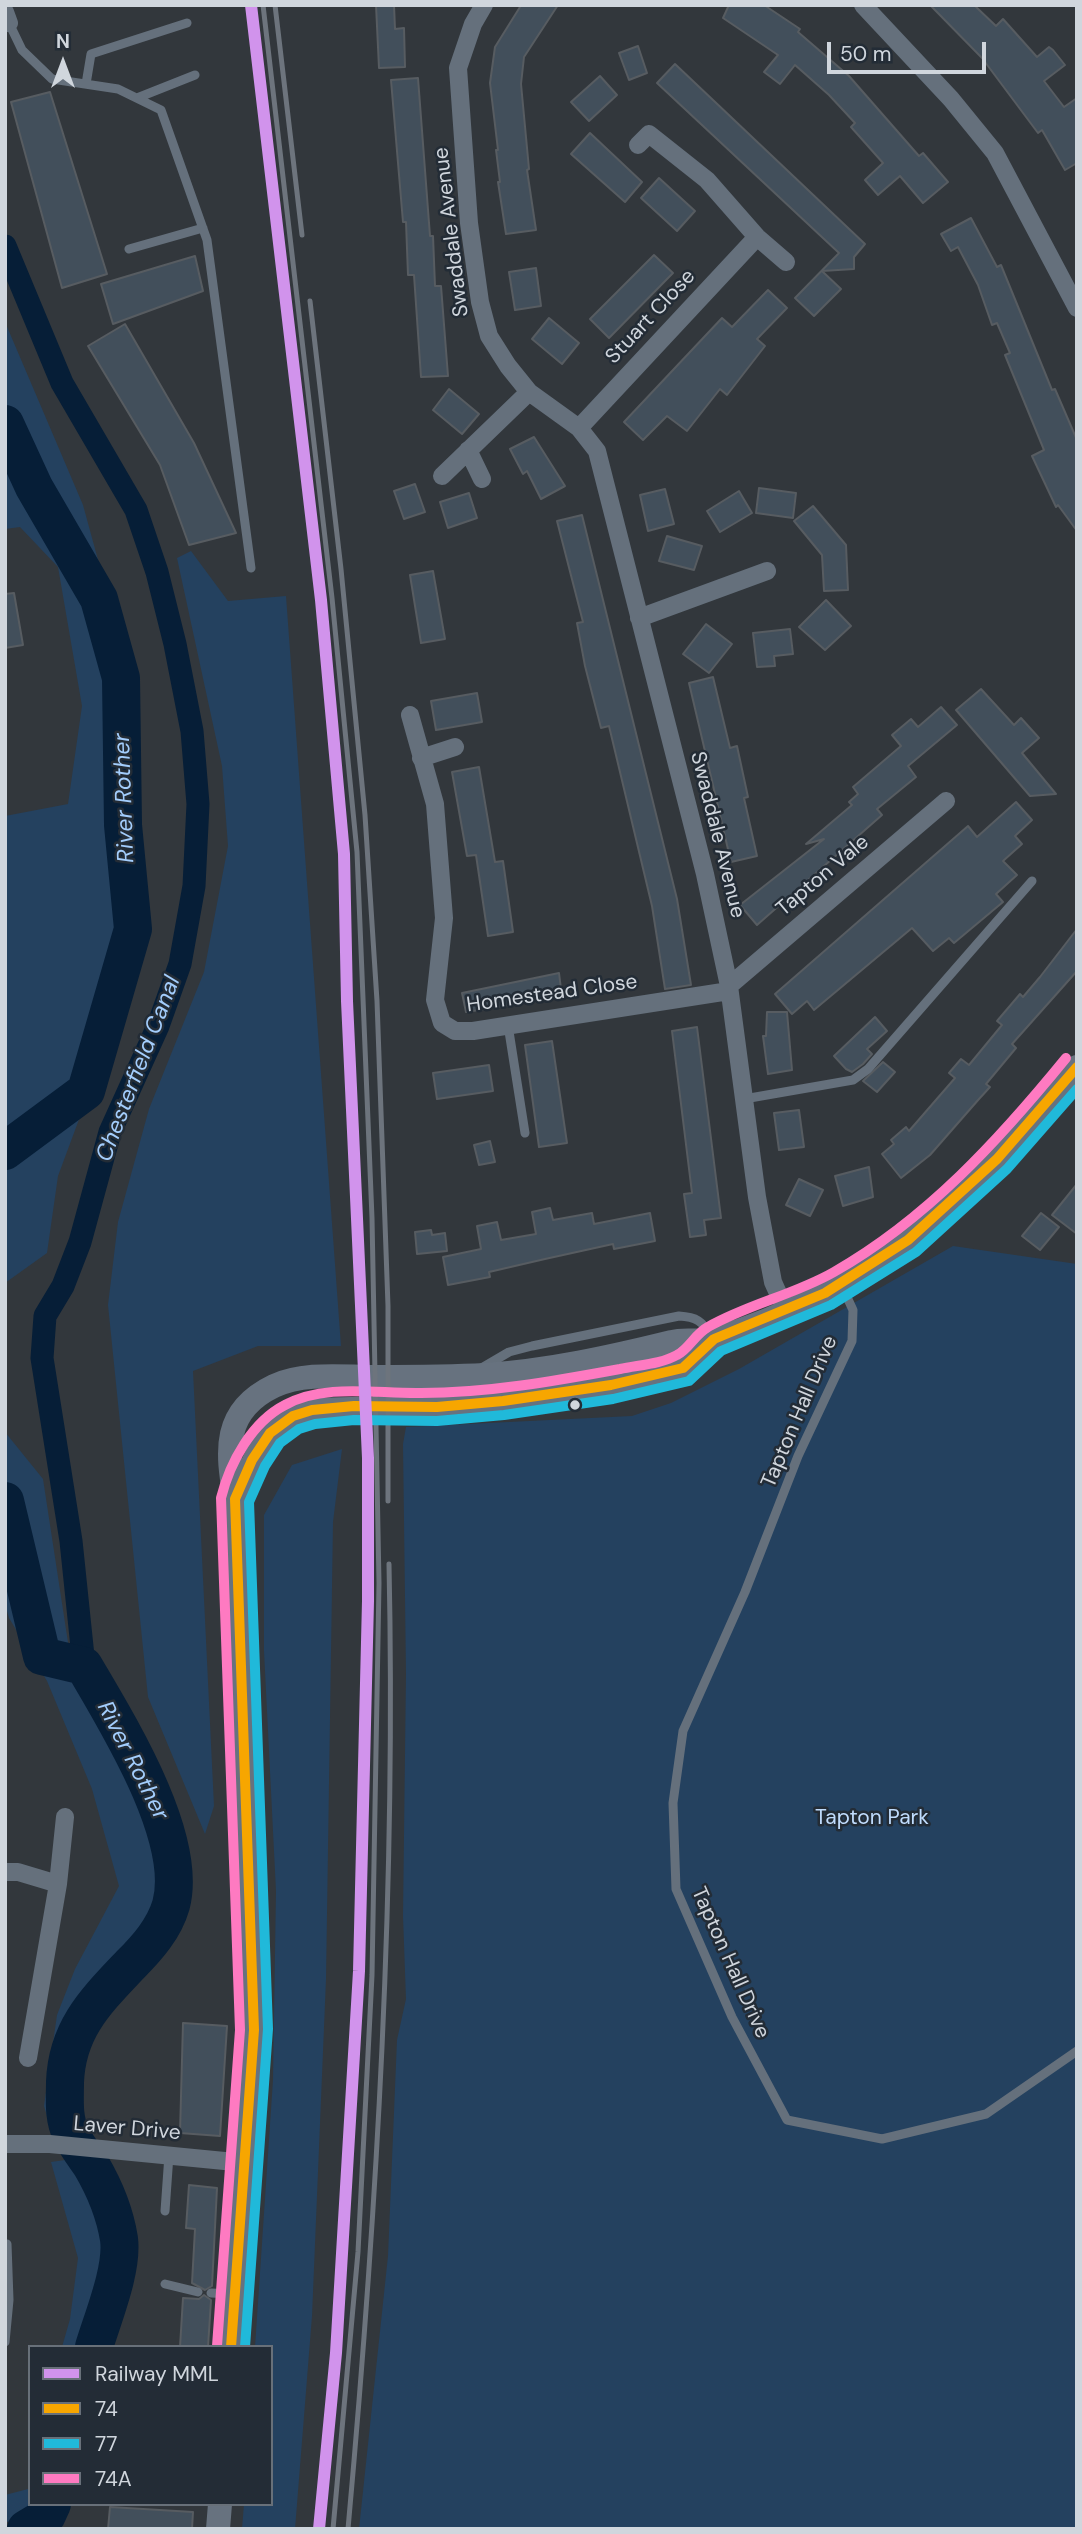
<!DOCTYPE html>
<html>
<head>
<meta charset="utf-8">
<style>
	body { margin:0 }
	#map { position:relative; width:1082px; height:2534px; overflow:hidden; background:#32373c; font-family:"DM Sans",sans-serif }
	canvas { display:block }
	.frame { position:absolute; inset:0; border:7px solid #d0d6dd; pointer-events:none }
	.legend { position:absolute; left:28px; top:2345px; width:245px; height:161px; box-sizing:border-box; background:#232c36; border:2px solid #687079; margin:0; padding:9px 12px; list-style:none; font-size:21px; color:#d0d6dd }
	.legend li { display:flex; align-items:center; gap:14px; height:35px }
	.legend b { width:35px; border:2px solid #687079 }
	.north { position:absolute; left:28px; top:28px; width:70px; height:70px; -webkit-text-stroke:5px #232c36; paint-order:stroke; rotate:0deg; font-size:19px; font-weight:700; line-height:28px; text-align:center; color:#d0d6dd }
	.north::after { content:''; display:block; margin:auto; width:24px; height:32px; background:#d0d6dd; clip-path:polygon(50% 0,100% 100%,50% 72%,0 100%) }
	.scale { position:absolute; left:827px; top:42px; width:159px; height:32px; box-sizing:border-box; border:4px solid #d0d6dd; border-top:0; padding-left:9px; font-size:21px; line-height:24px; white-space:nowrap; color:#d0d6dd; -webkit-text-stroke:5px #232c36; paint-order:stroke }
</style>
</head>
<body>
<div id="map">
<canvas width="1082" height="2534"></canvas>
<div class="frame"></div>
<ul class="legend">
<li><b style="height:9px;background:#d193ec"></b>Railway MML</li>
<li><b style="height:9px;background:#f7a600"></b>74</li>
<li><b style="height:9px;background:#20b9da"></b>77</li>
<li><b style="height:9px;background:#fe7ac1"></b>74A</li>
</ul>
<div class="north">N</div>
<div class="scale">50 m</div>
</div>
<script>
const c = document.querySelector('canvas').getContext('2d');
c.lineJoin = 'round';
function fillPath(path, color) {
  c.fillStyle = color;
  c.fill(path, 'evenodd');
}
function stroke(path, color, width, dash) {
  c.strokeStyle = color;
  c.lineWidth = width;
  c.lineCap = dash ? 'butt' : 'round';
  c.setLineDash(dash || []);
  c.stroke(path);
}
function drawText(font, color, halo, rows, align = 'center') {
  c.font = font + ' "DM Sans",sans-serif';
  c.lineWidth = 5;
  c.setLineDash([]);
  c.textBaseline = 'middle';
  c.strokeStyle = halo;
  c.fillStyle = color;
  for (const [text, x, y, turn = 0] of rows) {
    c.save();
    c.translate(x, y);
    c.rotate((+turn || 0) * Math.PI / 180);
    c.textAlign = isNaN(turn) ? turn : align;
    if (halo) c.strokeText(text, 0, 0);
    c.fillText(text, 0, 0);
    c.restore();
  }
}
const green = new Path2D(`
	M5,322L83,505L129,673L132,903L91,1087L58,1176L47,1253L5,1283V816L68,804L82,706L58,567L20,527L5,529Z
	M191,551L228,601L286,596L341,1346H258L193,1371L214,1806L205,1834L148,1697L108,1305L118,1222L149,1109L204,972L228,846L222,766L177,558Z
	M953,1246L1077,1264V2529H359L388,2256L397,2040L406,1999L403,1916L406,1674L403,1444L406,1427L632,1416L671,1403L739,1369Z
	M5,1432L43,1479L69,1649L131,1773L162,1861L149,1923L96,1982L59,2046V2127L51,2129L44,2106L57,2015L75,1969L119,1886L92,1789L47,1681L9,1618L5,1604Z
	M342,1449L333,1522L326,1979L312,2316L295,2529H242L244,2504H271V2347H255L273,2080L276,1891L264,1651V1515L292,1465Z
	M72,2159L97,2198L110,2242L82,2347H62L70,2319L78,2258L51,2162Z
	M30,2486V2504H40L38,2510L5,2523V2495L28,2489Z`);
const canal = new Path2D(`
	M5,246L62,383L136,510L157,572L175,644L192,731L198,804L194,886L180,964L158,1026L110,1132L80,1242L63,1286L45,1316L42,1358L71,1541L84,1666`);
const river = new Path2D(`
	M5,424L34,487L99,599L121,678L123,825L133,929L86,1091L5,1151
	M5,1501L42,1656L84,1666C118,1724 189,1838 171,1905C164,1929 147,1948 130,1965C96,2001 67,2029 65,2082C65,2099 63,2118 71,2134C76,2145 84,2155 91,2165C104,2187 115,2214 119,2239C123,2269 103,2317 94,2347
	M26,2529L46,2517L52,2504`);
const building = new Path2D(`
	M376,5H394L395,29L404,28L405,67L379,68Z
	M517,5H558L524,57L521,84L529,169L527,170L536,230L506,234L498,182H500L496,150H498L490,83L495,47L520,7Z
	M729,5H764L800,29L798,32L849,76L919,156L923,153L948,182L923,203L900,176L878,195L865,180L883,163L851,127L855,123L829,95L795,65L780,84L764,72L778,55L723,18Z
	M930,5H974L996,26L1003,19L1037,57L1049,47L1053,50L1065,65L1044,81L1064,107L1077,98V163L1065,170L1042,130L1038,133L982,58Z
	M638,46L647,73L629,80L619,53Z
	M675,64L865,244L854,257V269L822,271L841,289L814,316L795,298L839,253L657,83Z
	M600,76L617,95L589,121L571,102Z
	M418,78L430,236H433L435,286H441L448,376L421,377L414,275H408L406,222H403L391,80Z
	M50,92L107,274L62,288L11,102Z
	M590,133L642,182L625,202L571,154Z
	M659,178L695,211L677,231L641,198Z
	M971,218L997,267L1001,265L1052,390L1055,389L1077,440V531L1058,505L1056,507L1032,456L1044,450L1005,355L1010,353L997,323L992,325L978,285L958,247L951,251L941,234Z
	M654,255L673,273L609,338L590,319Z
	M195,256L203,291L113,324L101,284Z
	M536,268L541,306L515,310L509,272Z
	M768,290L787,308L757,339L765,346L727,395L720,389L687,431L667,416L643,440L624,422L722,318L732,327Z
	M549,318L579,343L562,364L532,339Z
	M125,324L194,443L236,533L189,545L160,465L88,346Z
	M449,389L479,414L462,434L433,410Z
	M534,437L565,486L541,499L527,471L523,474L510,449Z
	M415,484L425,512L404,519L394,491Z
	M759,488L796,493L793,518L756,513Z
	M665,489L674,524L648,531L640,495Z
	M739,491L752,513L720,532L707,511Z
	M469,493L477,518L448,528L440,502Z
	M813,506L846,545L848,590L824,591L822,555L794,521Z
	M582,515L677,899L691,985L665,989L652,906L609,726L601,728L585,666L577,623L583,622L557,521Z
	M667,536L702,546L694,570L659,561Z
	M433,571L445,639L421,643L410,575Z
	M14,593L23,645L5,648V594Z
	M826,600L851,626L825,650L799,627Z
	M706,624L732,644L709,673L683,654Z
	M790,629L793,654L774,656L775,666L757,667L753,633Z
	M713,677L730,748L737,746L748,797L744,798L757,856L731,862L689,683Z
	M981,689L1014,725L1021,718L1039,738L1022,753L1056,794L1030,796L956,710Z
	M477,693L482,722L436,730L431,701Z
	M941,707L957,725L908,766L916,777L877,809L882,815L757,925L740,905L824,839L806,844L852,805L849,802L858,794L853,787L901,746L892,735L911,719L918,727Z
	M479,767L495,862L503,861L513,932L488,936L476,855L467,856L452,772Z
	M1016,802L1032,820L1015,836L1022,844L1003,861L1017,875L996,894L1003,902L954,943L949,938L933,951L912,928L814,1010L807,1001L792,1014L775,994L968,826L977,837Z
	M1077,929V971L1012,1044L1016,1048L986,1084L990,1087L979,1099L930,1155L901,1178L882,1154L894,1144L891,1140L906,1127L909,1131L955,1078L949,1073L961,1059L969,1065L1002,1025L997,1021L1020,994L1023,997L1040,977Z
	M559,973L562,997L466,1012L462,993Z
	M767,1012H787L792,1070L768,1074L763,1036H766Z
	M875,1017L887,1031L867,1049L872,1054L863,1064L852,1072L846,1069L834,1056Z
	M697,1027L721,1218L704,1220L706,1235L690,1237L684,1194L692,1193L672,1031Z
	M552,1041L567,1143L539,1147L525,1045Z
	M883,1062L895,1072L877,1092L863,1081Z
	M489,1065L493,1091L437,1099L433,1073Z
	M799,1110L804,1147L779,1150L774,1113Z
	M490,1141L495,1162L479,1165L474,1145Z
	M869,1167L873,1197L843,1206L835,1176Z
	M799,1179L823,1190L810,1216L786,1205Z
	M1077,1184V1234L1052,1215Z
	M550,1208L553,1220L592,1213L594,1224L650,1213L655,1241L614,1249L613,1244L545,1259L489,1272L490,1277L448,1285L443,1257L481,1249L477,1226L497,1222L501,1240L536,1234L532,1212Z
	M1041,1213L1059,1227L1040,1250L1022,1236Z
	M431,1230L432,1235L445,1233L447,1251L417,1254L415,1232Z
	M183,2023L227,2026L220,2136L180,2133Z
	M189,2185L217,2188L212,2286L205,2290L192,2283L195,2229L186,2228Z
	M204,2295L211,2300L208,2347H180L183,2298L199,2299Z
	M110,2507L193,2512L192,2529H108Z`);
const lane = new Path2D(`
	M9,23L22,50L52,79L118,89L161,110L207,240L251,568
	M86,84L91,54L187,23
	M137,98L195,75
	M129,249L203,228
	M508,1025L525,1133
	M744,1099L853,1080L868,1069L1032,881
	M842,1286L853,1310L852,1341L798,1456L745,1592L683,1731L673,1803L676,1889L732,2017L787,2120L882,2139L986,2114L1077,2051
	M480,1369L509,1352L532,1346L679,1316C696,1317 703,1321 710,1336
	M165,2211L169,2155
	M165,2284L198,2292
	M211,2293L234,2294
	M5,2342L9,2300L7,2244`);
const street = new Path2D(`
	M484,5L473,24L458,68L469,223L480,302L489,336L508,366L529,392L579,428L597,451L705,874L729,986L757,1197L773,1282L786,1311
	M863,5L951,99L995,153L1077,308
	M5,12L9,23
	M638,145L649,134L707,180L757,237L786,262
	M579,428L757,237
	M468,450L482,479
	M442,476L529,392
	M639,618L767,571
	M410,715L435,804L444,918L435,1000L442,1023L455,1031H473L729,991
	M421,758L455,747
	M729,986L946,801
	M5,1872H18L58,1884L28,2058
	M58,1884L65,1817
	M5,2144H50L245,2163`);
const secondary = new Path2D(`
	M235,1499L264,1441L277,1426L309,1410L434,1407L569,1393L645,1378L685,1367L711,1340
	M231,2347L254,2030L235,1499C227,1451 222,1411 274,1386C304,1372 342,1377 374,1377C411,1377 448,1377 485,1375C548,1371 611,1357 672,1342C686,1338 701,1343 714,1339C873,1291 976,1193 1077,1067
	M218,2529L220,2504`);
const rail = new Path2D(`
	M263,5L332,598L357,852L372,1218L379,1583L372,1975L358,2252L333,2529
	M275,5L302,235
	M310,301L341,569L365,815L377,1001L388,1306V1501
	M348,2529C377,2209 396,1886 389,1564`);
const bus1 = new Path2D(`
	M231,2347L254,2030L235,1499L252,1460L270,1433L293,1416L312,1410L354,1406L437,1407L503,1401L611,1385L683,1368L714,1339L825,1293L908,1240L997,1159L1077,1067`);
const bus2 = new Path2D(`
	M245,2347L268,2029L249,1502L265,1466L280,1443L299,1429L315,1424L354,1420L437,1421L504,1415L613,1399L689,1381L721,1351L831,1305L916,1252L1007,1169L1077,1089`);
const bus3 = new Path2D(`
	M217,2346L240,2030L221,1498C230,1462 252,1422 285,1405C325,1383 377,1394 421,1393C488,1393 555,1381 620,1369C638,1365 661,1364 677,1355C689,1349 695,1334 708,1327C748,1304 794,1295 834,1272C927,1219 999,1140 1066,1058`);
const rail1 = new Path2D(`
	M251,5L321,600L344,854L347,1001L368,1458V1601L359,1971L336,2353L319,2529`);
const markers = [
	[575,1405,6,"#d0d6dd"]
];
const streetNames = [
	["Swaddale Avenue",452,232,-97],
	["Stuart Close",651,317,-47],
	["Swaddale Avenue",717,835,76],
	["Tapton Vale",823,876,-40],
	["Homestead Close",552,994,-8],
	["Tapton Hall Drive",800,1412,-67],
	["Tapton Hall Drive",730,1963,66],
	["Laver Drive",127,2129,5]
];
const parkNames = [
	["Tapton Park",872,1818]
];
const waterNames = [
	["River Rother",125,798,-92],
	["Chesterfield Canal",139,1069,-69],
	["River Rother",132,1761,63]
];
fillPath(green, '#24415f');
stroke(canal, '#061e37', 23);
stroke(river, '#061e37', 38);
fillPath(building, '#424f5b');
stroke(building, '#575c61', 2);
stroke(lane, '#65707c', 9);
stroke(street, '#65707c', 18);
stroke(secondary, '#67727f', 24);
stroke(rail, '#6d747d', 5);
stroke(bus1, '#f7a600', 10);
stroke(bus2, '#20b9da', 10);
stroke(bus3, '#fe7ac1', 10);
stroke(rail1, '#d193ec', 12);
for (const [x, y, r, color] of markers) {
  const dot = new Path2D();
  dot.arc(x, y, r, 0, 2 * Math.PI);
  c.fillStyle = color;
  c.fill(dot);
  stroke(dot, '#232c36', 2.5);
}
drawText('21px', '#d0d6dd', '#232c36', streetNames);
drawText('21px', '#c0dcfd', '#232c36', parkNames);
drawText('italic 23px', '#a3cdfc', '#232c36', waterNames);
</script>
</body>
</html>
